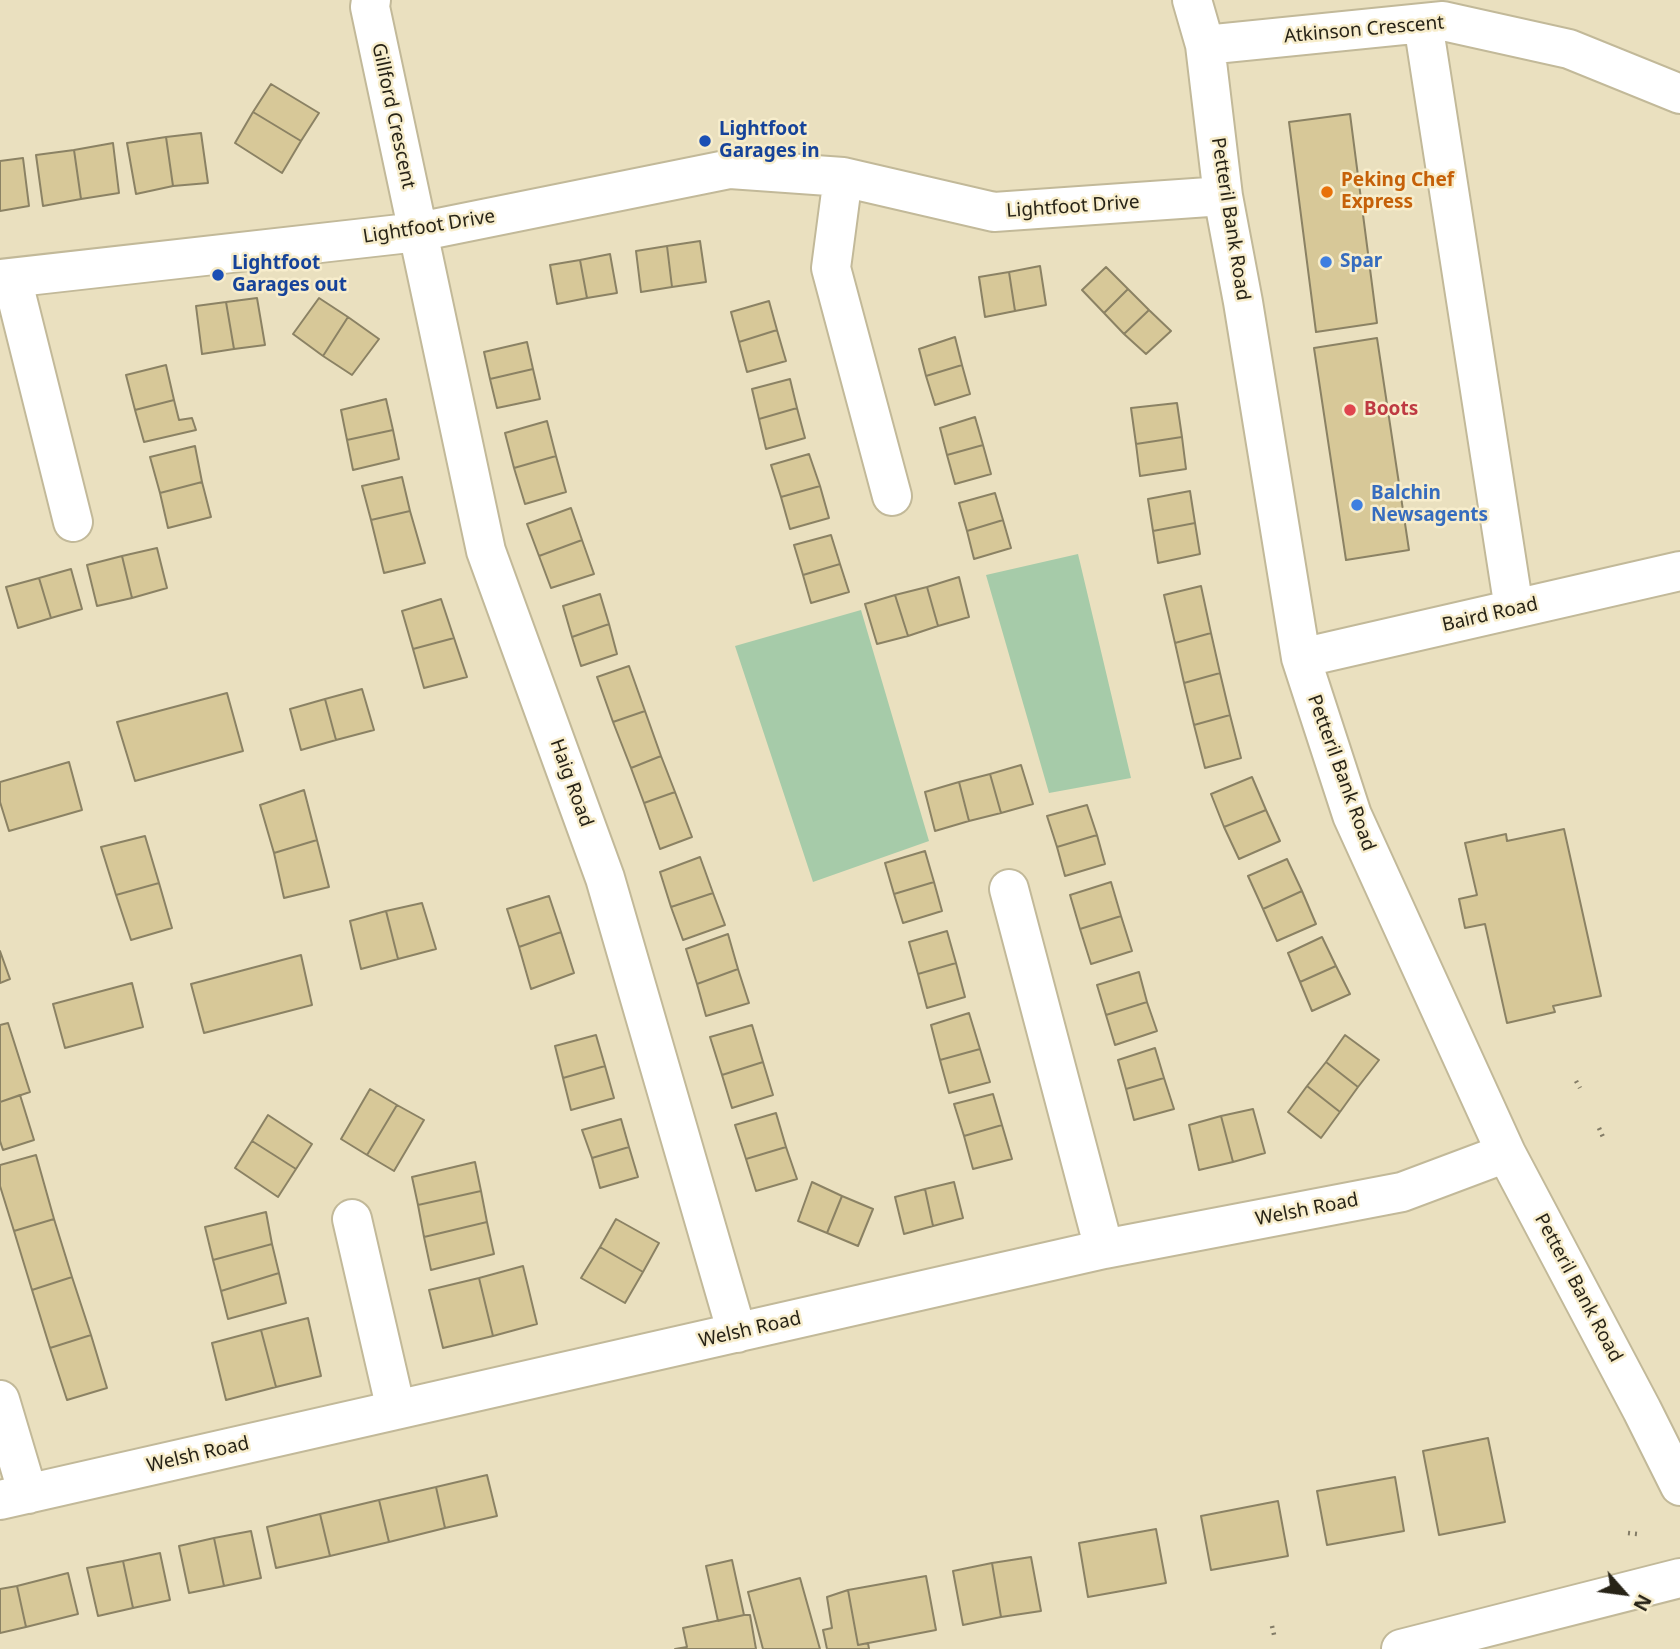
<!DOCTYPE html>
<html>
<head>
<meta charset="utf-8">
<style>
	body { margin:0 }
	#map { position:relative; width:1680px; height:1649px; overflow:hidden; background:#eae0bf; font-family:"Noto Sans",sans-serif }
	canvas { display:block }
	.north { position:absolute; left:1589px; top:1558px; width:70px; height:70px; -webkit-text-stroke:5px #f7edcc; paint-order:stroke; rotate:118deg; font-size:19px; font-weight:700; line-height:28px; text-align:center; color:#272317 }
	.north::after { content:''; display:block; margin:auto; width:24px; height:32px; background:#272317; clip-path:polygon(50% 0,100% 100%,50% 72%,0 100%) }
</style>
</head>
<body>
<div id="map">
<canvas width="1680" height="1649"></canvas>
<div class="north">N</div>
</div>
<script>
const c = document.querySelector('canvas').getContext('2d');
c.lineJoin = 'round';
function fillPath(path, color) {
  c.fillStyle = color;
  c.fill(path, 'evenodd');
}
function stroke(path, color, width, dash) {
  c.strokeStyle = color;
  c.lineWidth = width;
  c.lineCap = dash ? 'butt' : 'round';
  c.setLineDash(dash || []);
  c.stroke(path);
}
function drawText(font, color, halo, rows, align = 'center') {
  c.font = font + ' "Noto Sans",sans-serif';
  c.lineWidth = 5;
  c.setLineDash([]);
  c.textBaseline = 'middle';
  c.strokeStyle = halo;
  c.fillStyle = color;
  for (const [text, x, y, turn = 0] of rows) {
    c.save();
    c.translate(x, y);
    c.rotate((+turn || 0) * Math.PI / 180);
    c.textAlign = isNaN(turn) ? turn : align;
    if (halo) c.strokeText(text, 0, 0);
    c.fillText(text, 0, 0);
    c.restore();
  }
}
const green = new Path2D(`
	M1078,554L1131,778L1049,793L986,575Z
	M861,610L929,841L813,882L735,646Z`);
const building = new Path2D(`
	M271,84L319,113L301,141L253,112Z
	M253,112L301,141L282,173L235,143Z
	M1350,114L1377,323L1316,332L1289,122Z
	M201,133L208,183L173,186L166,137Z
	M166,137L173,186L136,194L127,143Z
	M113,143L119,193L81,199L74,150Z
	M74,150L81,199L43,206L36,155Z
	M23,158L29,206L0,211V161Z
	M700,241L706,282L672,287L667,246Z
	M667,246L672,287L641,292L636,251Z
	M610,254L617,293L587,298L580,260Z
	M580,260L587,298L557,304L550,265Z
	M1040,266L1046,305L1015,311L1009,272Z
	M1106,267L1128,289L1104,313L1082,290Z
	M1009,272L1015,311L985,317L979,277Z
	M1128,289L1149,310L1124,334L1104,313Z
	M257,298L265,345L234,349L226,302Z
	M319,298L348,317L323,356L293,334Z
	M769,301L777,330L739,342L731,312Z
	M226,302L234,349L202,354L196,306Z
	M1149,310L1171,331L1146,354L1124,334Z
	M348,317L379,339L352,375L323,356Z
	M777,330L786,361L747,372L739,342Z
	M955,337L962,365L926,376L919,349Z
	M1377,338L1409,550L1346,560L1314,348Z
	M527,342L533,369L490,379L484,352Z
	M166,365L174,400L135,410L126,375Z
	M962,365L970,394L935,405L926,376Z
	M533,369L540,399L497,408L490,379Z
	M790,379L797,408L759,419L752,389Z
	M386,399L393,430L347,440L341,410Z
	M174,400L179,420L192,418L196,430L144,442L135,410Z
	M1177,403L1182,437L1136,444L1131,408Z
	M797,408L805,438L766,449L759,419Z
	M975,417L983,445L947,455L940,428Z
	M547,421L556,456L514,468L505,433Z
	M393,430L399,459L353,470L347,440Z
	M1182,437L1186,469L1140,476L1136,444Z
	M983,445L991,474L955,484L947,455Z
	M195,446L202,482L160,493L150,457Z
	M809,454L820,486L781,497L771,465Z
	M556,456L566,492L525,504L514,468Z
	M402,477L410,511L371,520L362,486Z
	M202,482L211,517L168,528L160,493Z
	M820,486L829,518L790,529L781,497Z
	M1190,491L1195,523L1153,531L1148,499Z
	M995,493L1003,520L967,531L959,503Z
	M571,508L582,540L539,556L527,524Z
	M410,511L425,563L384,573L371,520Z
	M1003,520L1011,548L974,559L967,531Z
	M1195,523L1200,554L1158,563L1153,531Z
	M831,535L840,564L803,575L794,545Z
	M582,540L594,574L551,588L539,556Z
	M157,548L167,588L132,598L122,556Z
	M122,556L132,598L97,606L87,565Z
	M840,564L849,592L811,603L803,575Z
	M71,569L82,609L51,618L39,578Z
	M959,577L969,617L938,626L927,587Z
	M39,578L51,618L18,628L6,587Z
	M1201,586L1211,633L1175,643L1164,595Z
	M927,587L938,626L908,636L895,595Z
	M600,594L609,624L572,637L563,606Z
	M895,595L908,636L877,644L865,604Z
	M441,599L454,638L413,649L402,611Z
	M609,624L617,654L581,666L572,637Z
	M1211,633L1220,673L1184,683L1175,643Z
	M454,638L467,677L424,688L413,649Z
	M629,666L645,711L613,722L597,677Z
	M1220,673L1230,715L1194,725L1184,683Z
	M362,689L374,730L336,740L325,699Z
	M227,693L243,751L135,781L117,722Z
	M325,699L336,740L301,750L290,709Z
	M645,711L661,756L631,768L613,722Z
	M1230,715L1241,758L1205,768L1194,725Z
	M661,756L675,792L644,803L631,768Z
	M69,762L82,810L9,831L0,802V782Z
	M1021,765L1033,804L1001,813L990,774Z
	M990,774L1001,813L969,821L959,782Z
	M1252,777L1266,810L1224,827L1211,794Z
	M959,782L969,821L935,831L925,792Z
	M304,790L317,840L274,853L260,805Z
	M675,792L692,837L660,849L644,803Z
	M1087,805L1097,835L1057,847L1047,816Z
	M1266,810L1280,841L1239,859L1224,827Z
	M1564,829L1601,996L1553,1006L1555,1012L1507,1023L1485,924L1465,928L1459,899L1477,895L1465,843L1506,834L1507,841Z
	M1097,835L1105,864L1065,876L1057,847Z
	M145,836L159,883L116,895L101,847Z
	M317,840L329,887L284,898L274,853Z
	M925,851L934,882L894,894L885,863Z
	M700,857L713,893L671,907L660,872Z
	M1287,859L1302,891L1263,909L1248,876Z
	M934,882L942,911L903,923L894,894Z
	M1111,882L1121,916L1080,929L1070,895Z
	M159,883L172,928L131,940L116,895Z
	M1302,891L1316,924L1277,941L1263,909Z
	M713,893L725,925L683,940L671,907Z
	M549,896L561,932L519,947L507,909Z
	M422,903L436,949L398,959L386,911Z
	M386,911L398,959L361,969L350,921Z
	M1121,916L1132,951L1091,964L1080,929Z
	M947,931L956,963L918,974L909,942Z
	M561,932L574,973L531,989L519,947Z
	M728,934L738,969L697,984L686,949Z
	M1322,937L1336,966L1300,982L1288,953Z
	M0,951L10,979L0,983Z
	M301,955L312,1005L204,1033L191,984Z
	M956,963L965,997L927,1008L918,974Z
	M1336,966L1350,994L1312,1011L1300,982Z
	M738,969L749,1003L706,1016L697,984Z
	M1139,972L1147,1002L1106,1015L1097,985Z
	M132,983L143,1027L65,1048L53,1004Z
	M1147,1002L1157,1031L1115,1045L1106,1015Z
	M969,1013L980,1049L940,1060L931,1025Z
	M8,1023L30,1092L0,1102V1025Z
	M752,1025L763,1062L722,1075L710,1037Z
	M596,1035L605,1066L563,1078L555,1046Z
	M1345,1035L1379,1060L1358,1087L1326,1062Z
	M1155,1048L1164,1078L1126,1089L1118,1060Z
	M980,1049L990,1082L949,1093L940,1060Z
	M763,1062L773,1095L732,1108L722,1075Z
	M1326,1062L1358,1087L1340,1112L1307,1086Z
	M605,1066L614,1098L571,1110L563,1078Z
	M1164,1078L1174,1109L1134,1120L1126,1089Z
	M1307,1086L1340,1112L1321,1138L1288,1112Z
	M370,1089L397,1105L367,1155L341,1139Z
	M993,1094L1002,1125L964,1136L954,1104Z
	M20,1095L34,1140L3,1150L0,1141V1102Z
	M397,1105L424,1120L394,1171L367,1155Z
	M1253,1109L1265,1153L1233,1162L1221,1116Z
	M776,1113L786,1147L746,1159L735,1125Z
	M268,1115L312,1144L296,1169L252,1141Z
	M1221,1116L1233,1162L1199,1170L1189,1125Z
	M621,1119L629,1147L592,1158L582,1130Z
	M1002,1125L1012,1159L973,1169L964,1136Z
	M252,1141L296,1169L278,1197L235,1168Z
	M629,1147L638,1177L600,1188L592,1158Z
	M786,1147L797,1179L756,1191L746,1159Z
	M36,1155L54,1219L14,1231L0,1186V1165Z
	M475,1162L481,1191L418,1205L412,1177Z
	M812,1182L842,1196L827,1233L798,1221Z
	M954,1182L963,1218L933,1226L925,1189Z
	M925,1189L933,1226L904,1234L895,1197Z
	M481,1191L487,1222L424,1237L418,1205Z
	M842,1196L873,1209L858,1246L827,1233Z
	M266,1212L272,1244L213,1260L205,1227Z
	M54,1219L72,1277L32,1290L14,1231Z
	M616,1219L659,1243L643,1272L600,1247Z
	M487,1222L494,1254L431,1270L424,1237Z
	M272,1244L279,1273L221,1291L213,1260Z
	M600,1247L643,1272L625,1303L581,1278Z
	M523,1266L537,1324L493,1336L479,1278Z
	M279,1273L286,1303L228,1319L221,1291Z
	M72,1277L91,1335L50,1348L32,1290Z
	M479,1278L493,1336L443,1348L429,1290Z
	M308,1318L321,1376L276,1387L261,1330Z
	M261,1330L276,1387L226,1400L212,1343Z
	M91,1335L107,1388L67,1400L50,1348Z
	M1488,1438L1505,1522L1439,1535L1423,1451Z
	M487,1475L497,1516L445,1528L436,1487Z
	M1395,1477L1404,1531L1327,1545L1317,1491Z
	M436,1487L445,1528L389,1542L379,1500Z
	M379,1500L389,1542L330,1556L320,1514Z
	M1278,1501L1288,1556L1211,1570L1201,1516Z
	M320,1514L330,1556L276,1568L267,1527Z
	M1156,1529L1166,1583L1088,1597L1079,1543Z
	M251,1531L261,1578L224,1586L214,1538Z
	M214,1538L224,1586L189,1593L179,1546Z
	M160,1553L170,1600L133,1608L123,1561Z
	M1031,1557L1041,1611L1001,1617L992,1563Z
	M732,1560L744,1615L718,1621L706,1566Z
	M123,1561L133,1608L98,1616L87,1568Z
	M992,1563L1001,1617L963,1625L953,1571Z
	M68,1573L78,1614L26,1627L17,1586Z
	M926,1576L936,1630L858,1645L848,1590Z
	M800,1578L820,1649H763L748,1592Z
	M17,1586L26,1627L0,1633V1589Z
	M848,1590L858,1645L868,1643L869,1649H827L823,1630L832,1628L827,1597Z
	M744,1615H750L756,1649H675L687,1647L683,1628Z`);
const path = new Path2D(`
	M1576,1081L1580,1088
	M1599,1128L1603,1137
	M1628,1533L1637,1534
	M1272,1626L1275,1639`);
const minor = new Path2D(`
	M371,0L370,7L486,551L605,878L737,1333
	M1192,0L1205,45L1223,196L1243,302L1301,658L1352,815L1506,1153L1642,1410L1680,1486
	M1423,23L1514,609
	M1205,45L1443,21L1569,49L1680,94
	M843,177L831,268L892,496
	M12,278L73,522
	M0,279L418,232L730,169L843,177L994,212L1223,196
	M1301,658L1680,571
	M1009,889L1104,1249
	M352,1219L396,1410
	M0,1400L28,1494
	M0,1500L1104,1249L1402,1192L1506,1153`);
const major = new Path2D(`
	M1401,1649L1680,1578`);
const markers = [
	[705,141,7,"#1a4fb4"],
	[1327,192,7,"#e8710a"],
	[1326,262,7,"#3f7fe0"],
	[218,275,7,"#1a4fb4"],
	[1350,410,7,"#e0444e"],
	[1357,505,7,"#3f7fe0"]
];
const streetNames = [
	["Atkinson Crescent",1364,30,-5],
	["Gillford Crescent",393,116,78],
	["Lightfoot Drive",1073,207,-4],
	["Petteril Bank Road",1230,219,81],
	["Lightfoot Drive",429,227,-9],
	["Baird Road",1490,615,-13],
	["Petteril Bank Road",1341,773,70],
	["Haig Road",571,783,70],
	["Welsh Road",1307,1210,-11],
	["Petteril Bank Road",1578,1288,62],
	["Welsh Road",750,1330,-13],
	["Welsh Road",198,1455,-13]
];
const transitNames = [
	["Lightfoot",719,130],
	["Garages in",719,152],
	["Lightfoot",232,264],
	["Garages out",232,286]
];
const foodNames = [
	["Peking Chef",1341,181],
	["Express",1341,203]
];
const shopNames = [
	["Spar",1340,262],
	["Balchin",1371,494],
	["Newsagents",1371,516]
];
const healthNames = [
	["Boots",1364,410]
];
fillPath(green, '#a6cba9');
fillPath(building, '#d7c898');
stroke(building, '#8b8264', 2);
stroke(minor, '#c2b999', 42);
stroke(major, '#c2b999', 42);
stroke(path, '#837c67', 4.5, [2, 5]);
stroke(minor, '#fff', 38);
stroke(major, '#fff', 38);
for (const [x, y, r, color] of markers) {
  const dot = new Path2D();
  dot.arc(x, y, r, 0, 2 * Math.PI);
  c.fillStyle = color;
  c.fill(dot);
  stroke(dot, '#f7edcc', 2.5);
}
drawText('19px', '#272317', '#f7edcc', streetNames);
drawText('bold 19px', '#164399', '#f7edcc', transitNames, 'left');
drawText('bold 19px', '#c56008', '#f7edcc', foodNames, 'left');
drawText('bold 19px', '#366cbe', '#f7edcc', shopNames, 'left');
drawText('bold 19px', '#be3a42', '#f7edcc', healthNames, 'left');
</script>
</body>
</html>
